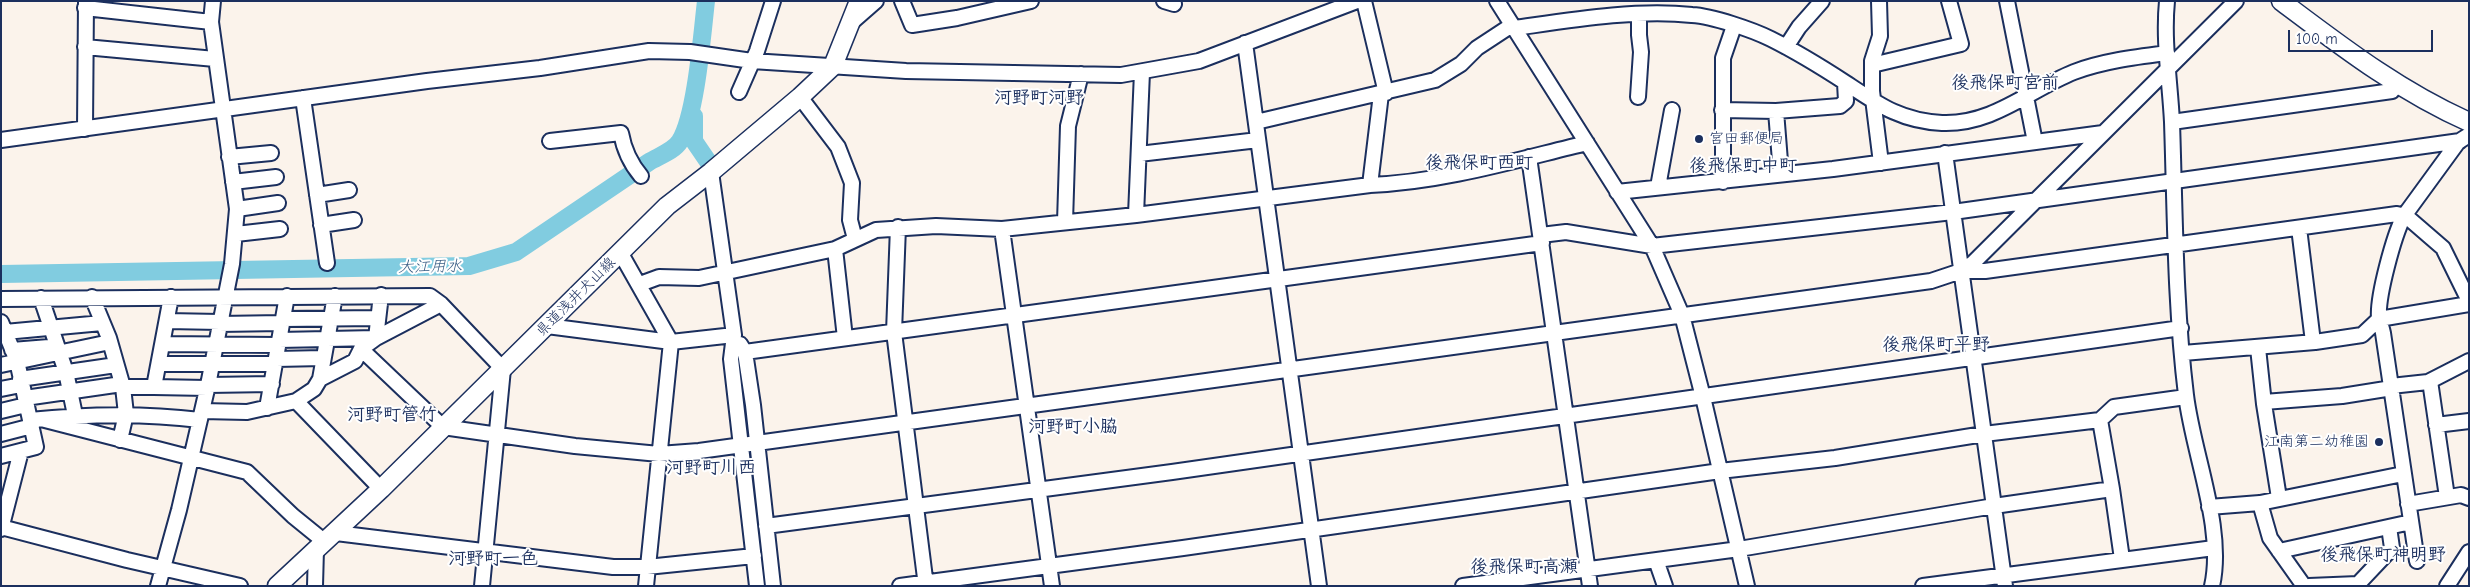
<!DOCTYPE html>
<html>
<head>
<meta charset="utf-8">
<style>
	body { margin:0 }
	#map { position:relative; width:2470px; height:587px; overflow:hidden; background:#fbf3eb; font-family:"Comic Neue",sans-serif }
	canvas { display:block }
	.frame { position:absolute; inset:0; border:2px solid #1b2f5e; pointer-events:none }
	.scale { position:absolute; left:2288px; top:30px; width:145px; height:22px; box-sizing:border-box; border:2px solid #1b2f5e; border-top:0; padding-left:6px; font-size:15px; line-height:18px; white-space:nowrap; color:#1b2f5e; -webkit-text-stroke:4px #fff; paint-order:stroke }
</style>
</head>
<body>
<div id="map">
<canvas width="2470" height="587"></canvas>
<div class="frame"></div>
<div class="scale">100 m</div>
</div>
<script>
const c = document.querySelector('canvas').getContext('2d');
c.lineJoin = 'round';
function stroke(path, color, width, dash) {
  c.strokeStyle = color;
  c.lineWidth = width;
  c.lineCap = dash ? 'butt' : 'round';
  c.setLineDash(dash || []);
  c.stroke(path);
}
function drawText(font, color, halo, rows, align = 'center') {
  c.font = font + ' "Comic Neue","Klee One",sans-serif';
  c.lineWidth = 4;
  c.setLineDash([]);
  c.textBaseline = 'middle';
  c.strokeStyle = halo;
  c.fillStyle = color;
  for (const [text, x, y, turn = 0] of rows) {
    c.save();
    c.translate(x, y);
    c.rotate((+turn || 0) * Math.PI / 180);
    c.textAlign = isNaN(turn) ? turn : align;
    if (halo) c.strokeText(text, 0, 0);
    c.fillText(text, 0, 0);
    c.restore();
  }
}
const river = new Path2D(`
	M694,116V141L709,163
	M1,274L469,266L516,252L649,162C659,156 674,151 680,141C696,115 702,35 706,1`);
const minor = new Path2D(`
	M902,1L912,25L957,18L1031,1
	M1164,1L1174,4
	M1364,1L1386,93
	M1497,1L1652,246L1682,315L1703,397L1747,586
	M1879,1L1880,36L1872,61V91L1881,163
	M2007,1L2035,142
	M2167,1C2163,41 2170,82 2172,122C2175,213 2175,305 2186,395C2193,454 2225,528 2212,586
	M85,8L211,22
	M852,22L876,1
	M1515,28C1571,20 1635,9 1692,15C1712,16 1753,30 1771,39C1797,52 1823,68 1846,83C1879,105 1901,121 1942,123C1993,125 2029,90 2074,72C2103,61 2136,57 2167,53
	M1245,43L1319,586
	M85,47L215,59
	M1786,47L1799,27L1822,1
	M1872,65L1961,44L1949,1
	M739,92L757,51L773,1
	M800,97L838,147L852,183L850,220L855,239
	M1638,97L1641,52L1639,35V15
	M303,98L327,263
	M1722,110L1776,111L1840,106L1846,101L1845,83
	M1776,111L1781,174
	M1256,122L1435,80L1461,64L1477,48L1512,25
	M2172,122L2392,91L2396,84
	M85,129L86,1
	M1,140L427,81L540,68L649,51L690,52L752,61L906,71L1121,75L1199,61L1357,1
	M550,141L621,133C624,150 630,163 641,176
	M1945,153L2005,586
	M1139,154L1258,140
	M229,157L271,153
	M1529,157L1590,586
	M711,172L734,335L731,359L757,586
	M233,182L276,177
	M1723,182V58L1734,26
	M1370,185L1381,94
	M1658,187L1672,110
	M1617,192L1833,169L2103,133
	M317,195L349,190
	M237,209L278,203
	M1136,215L1142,72
	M1065,222L1068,126L1081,74
	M321,225L354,220
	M898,227L894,332L926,586
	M2299,228L2313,342
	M1002,229L1052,586
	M236,234L280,229
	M1541,235L1566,232L1652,246L1953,212L2460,141
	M835,249L845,338
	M620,252L671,342L646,586
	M1961,271H1985L2397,214L2406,216L2443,248L2469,301
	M640,284L659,277L699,278L835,249L876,230L936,226L1002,229L1136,215L1370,185C1444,182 1516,160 1587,143
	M92,297L109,338L123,387H154L171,297
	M41,298L66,372L75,415
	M1,299L430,296L441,304L503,369L482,586
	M283,319L378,318
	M167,321L220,322
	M1,322L17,361L36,447L1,456
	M219,324L282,323
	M547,326L671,342L734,335
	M5,332L102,323
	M279,340L376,338L381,295
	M162,344L278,345
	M740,344L745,352L753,405L773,586
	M2258,348L2264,404L2279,498
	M361,349L443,427L575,446L659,454L699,451L1931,281L1961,271L1973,263L2236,1
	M12,350L49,347
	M745,352L1542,243
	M2183,353L2315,342L2362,335L2379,319L2469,304
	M276,359L323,358
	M159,364H275
	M1,365L110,342
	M20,379L116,365
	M320,379L335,296
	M2430,381L2447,497
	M208,385L272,384
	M2391,386L2428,382L2469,361
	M154,387L207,388
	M1,389L21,385
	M25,398L122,384
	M296,401L381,489
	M2264,402L2342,396L2392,388
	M267,408L287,296
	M1,411L26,405
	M202,411L247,412L296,401L314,389L320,379L355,361L361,349L376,338L441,304
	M41,419L247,472L293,516L325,542
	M30,420C87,414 143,413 200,420
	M2100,420L2112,489
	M2436,425L2469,421
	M1,434L32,426
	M120,440L126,414L123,387
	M2260,503L2270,538L2304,586
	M2408,504L2461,495L2469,498
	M2209,507L2260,503L2403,474
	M766,526L1172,472L2181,328
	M1,527L127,560L240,586
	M1,529L21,451
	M336,533L613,567H647L754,556
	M2279,551L2411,522
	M1656,560L1665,586
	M2417,561L2383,333C2382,328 2380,323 2379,318C2377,297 2394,235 2404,216L2458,142L2469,135
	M158,586L179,510L208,385L232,264L237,209L211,22L213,1
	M315,586L316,549
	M900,586L1183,548L1720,471L1835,458L1984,434L2100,420L2114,407L2186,397
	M1463,586L1739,549L1994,506L2112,489L2122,559
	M1923,586L2214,548
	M2309,586L2358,584L2392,548L2389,527
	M2447,586L2469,552`);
const major = new Path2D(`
	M2281,1C2341,46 2399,91 2469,122
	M277,586L381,489L667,206L711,172L800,97L833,66L859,1`);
const markers = [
	[1699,139,5,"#1b2f5e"],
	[2379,442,5,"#1b2f5e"]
];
const poiNames = [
	["宮田郵便局",1709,139],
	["江南第二幼稚園",2369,442,"right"]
];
const streetNames = [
	["県道浅井犬山線",576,297,-45]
];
const waterNames = [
	["大江用水",430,267,-1]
];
const quarterNames = [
	["後飛保町宮前",2005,83],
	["河野町河野",1039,98],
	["後飛保町西町",1479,163],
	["後飛保町中町",1743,166],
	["後飛保町平野",1936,345],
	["河野町管竹",392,415],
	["河野町小脇",1073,427],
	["河野町川西",711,468],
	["後飛保町神明野",2383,555],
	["河野町一色",493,559],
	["後飛保町高瀬",1524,567]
];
stroke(river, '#81cce0', 18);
stroke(minor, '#1b2f5e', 18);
stroke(major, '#1b2f5e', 21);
stroke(minor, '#fff', 14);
stroke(major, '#fff', 18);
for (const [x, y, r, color] of markers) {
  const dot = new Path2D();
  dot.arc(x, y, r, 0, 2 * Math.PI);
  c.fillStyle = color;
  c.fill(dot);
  stroke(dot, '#fff', 2);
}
drawText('15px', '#1b2f5e', '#fff', poiNames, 'left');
drawText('15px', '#1b2f5e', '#fff', streetNames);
drawText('italic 16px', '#3a5e85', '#fff', waterNames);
drawText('bold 18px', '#1b2f5e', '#fff', quarterNames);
</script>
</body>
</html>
